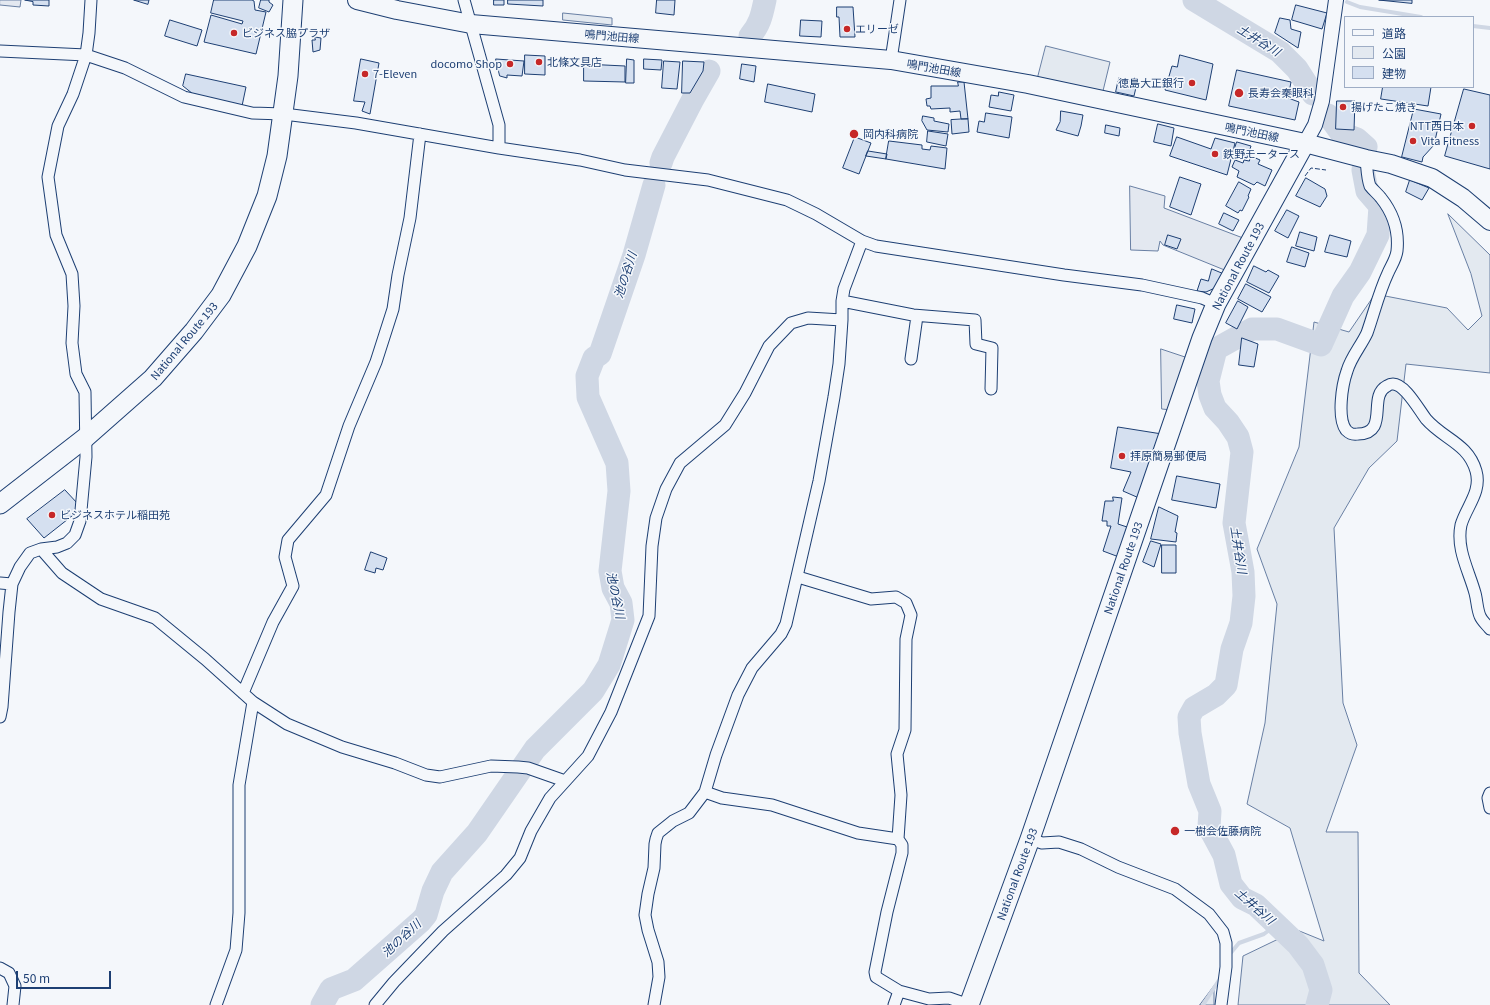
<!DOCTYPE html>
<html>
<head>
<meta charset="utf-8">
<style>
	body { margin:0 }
	#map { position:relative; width:1490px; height:1005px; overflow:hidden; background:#f4f7fb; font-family:Georgia,"Noto Sans JP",serif }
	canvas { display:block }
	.legend { position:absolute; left:1344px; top:16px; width:130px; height:72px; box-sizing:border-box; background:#f4f7fb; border:1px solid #9eadc5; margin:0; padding:5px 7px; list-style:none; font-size:12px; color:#1d3f73 }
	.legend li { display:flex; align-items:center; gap:8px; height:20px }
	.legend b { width:20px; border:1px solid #9eadc5 }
	.scale { position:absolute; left:16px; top:971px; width:95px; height:18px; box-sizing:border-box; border:2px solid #1d3f73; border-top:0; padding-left:5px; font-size:12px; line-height:14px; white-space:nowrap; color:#1d3f73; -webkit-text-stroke:3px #f4f7fb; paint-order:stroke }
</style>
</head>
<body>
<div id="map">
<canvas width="1490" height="1005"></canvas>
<ul class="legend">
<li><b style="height:5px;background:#f4f7fb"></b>道路</li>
<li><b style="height:11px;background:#e3e9f0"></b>公園</li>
<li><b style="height:11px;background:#d5e0f0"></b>建物</li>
</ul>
<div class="scale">50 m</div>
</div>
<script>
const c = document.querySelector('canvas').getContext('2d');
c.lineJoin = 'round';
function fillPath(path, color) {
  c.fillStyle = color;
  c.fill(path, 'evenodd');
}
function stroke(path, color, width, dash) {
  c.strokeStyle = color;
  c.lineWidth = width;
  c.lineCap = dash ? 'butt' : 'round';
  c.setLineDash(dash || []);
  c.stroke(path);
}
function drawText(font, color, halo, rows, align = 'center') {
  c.font = font + ' Georgia,"Noto Sans JP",serif';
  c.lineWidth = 3;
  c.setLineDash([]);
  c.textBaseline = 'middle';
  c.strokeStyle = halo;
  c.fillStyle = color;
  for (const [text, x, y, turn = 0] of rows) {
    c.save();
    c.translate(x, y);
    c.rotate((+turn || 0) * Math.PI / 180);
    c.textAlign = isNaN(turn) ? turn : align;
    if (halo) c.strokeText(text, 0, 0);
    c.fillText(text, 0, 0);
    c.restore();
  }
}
const green = new Path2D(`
	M563,13L612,18V25L563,20Z
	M1046,46L1110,62L1102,95L1037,81Z
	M1448,214L1490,255V373L1406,364L1397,441L1369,468L1334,528L1343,703L1357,745L1326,832H1358L1359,973L1390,1005H1238L1243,956L1297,930L1324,941L1290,828L1247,804L1265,723L1277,604L1257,549L1299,447L1314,322L1349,332L1375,294L1447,308L1468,330L1482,316L1471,274Z
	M1214,986V1005H1200Z`);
const parking = new Path2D(`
	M0,0H21L20,7L0,5Z
	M1130,186L1165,196L1164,208L1243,238L1227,271L1163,245L1160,241L1158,251L1131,250Z
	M1161,349L1191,359L1171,410L1162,409Z`);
const stream = new Path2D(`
	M1347,2L1360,7L1421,17
	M1473,26L1490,28
	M1229,955L1239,943L1264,934L1276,925
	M1203,1005L1221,977`);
const river = new Path2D(`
	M1194,0L1280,52L1297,69L1313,94
	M750,36C760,25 762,14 765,0
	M1328,115L1341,133L1357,139L1366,147L1364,153
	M661,163L663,157L693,99L709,71
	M322,1005L331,989L354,980L421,921L426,915L433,891L442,872L477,833L535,749L593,691L609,665L623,620L621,603L613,588L610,571L619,491L617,463L588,397L587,376L594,358L600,354L634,255L654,185
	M1317,1005L1321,990L1313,965L1298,945L1256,905L1242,898L1231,884L1224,855L1209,827L1210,811L1199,784L1190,733L1189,717L1194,708L1216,695L1226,685L1232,649L1241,623L1244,596L1243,572L1234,523L1242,452L1238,437L1228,422L1215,408L1210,395L1208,381L1216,349L1252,329H1277L1321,345L1343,296L1360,272L1378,235L1380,206L1367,191L1363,170`);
const building = new Path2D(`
	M25,0H49V6L33,5V2Z
	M134,0H149L148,4Z
	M214,0H252L254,1L255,10L266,12L256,54L204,42L211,15L242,24L243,21L211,13Z
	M261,0H269V2L273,5L269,12L259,8Z
	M494,0H504V5H494Z
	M508,0H543V6L508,4Z
	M657,0H675L674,15L656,13Z
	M1379,0H1412V3Z
	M1296,5L1327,13L1322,29L1292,20Z
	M837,7H853L855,37H840L839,17H837Z
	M1280,18L1290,20L1291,29L1301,32L1298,48L1275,33Z
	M170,20L202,30L197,46L165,36Z
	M801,20L822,21L821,37L800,36Z
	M315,37L321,38L320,50L313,52L312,40H315Z
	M525,55L545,56V75L525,74Z
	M1180,55L1213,64L1206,100L1165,90L1172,66L1177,67Z
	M361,59L379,63L370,114L362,111L365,102L354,101Z
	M496,59L524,61L522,76L507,75V78L500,76Z
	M627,59L634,60V83H626Z
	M644,59L662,60L661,70L644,69Z
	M664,61L680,62L677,89L662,88Z
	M683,61L704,62L703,71L690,93H682Z
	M584,64L625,66V82L584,81Z
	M742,64L756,66L754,82L740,79Z
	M1237,70L1291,82L1288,98L1299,102L1295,120L1229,106Z
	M186,74L246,87L242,106L193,94L183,86Z
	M1119,78L1137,83L1134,96L1116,92Z
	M958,82H964L968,119H961L960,111L950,112V108L931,109L930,106H927L926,99L931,98V86H958Z
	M768,84L815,94L812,112L765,102Z
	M1383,87H1431L1428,106L1381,99Z
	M1464,89L1490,95V169L1445,156Z
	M999,92L1014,95L1011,111L989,107L991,95L998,96Z
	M1337,101H1355L1354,130L1336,129Z
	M1414,109L1441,114L1434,145L1423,157L1422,162L1402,157Z
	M1061,111L1083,115L1081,126L1078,136L1056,130L1060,122Z
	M986,113L1012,117L1009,138L977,132L979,121L984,122Z
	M923,116L934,118V121L949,124L948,132L927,130L922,121Z
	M968,119L969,132L952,134L951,120Z
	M1158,124L1174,128L1171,146L1154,142Z
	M1106,125L1120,128L1119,136L1105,133Z
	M928,131L948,134L946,146L927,142Z
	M855,137L871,143L859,174L843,168Z
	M1177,137L1211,149L1215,138L1235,143L1227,175L1170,156Z
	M889,141L922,145V149L930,150L931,146L947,148L945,169L886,159Z
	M1237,142L1251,146L1247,158L1233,154Z
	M868,151L887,154L886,159L866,156Z
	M1251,156L1260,160L1258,164L1272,170L1265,186L1257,182L1254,185L1237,177L1239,171L1232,167L1235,160L1243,163L1244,160L1249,161Z
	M1180,177L1201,184L1191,215L1170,207Z
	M1306,178L1325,189L1327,196L1320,207L1296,196Z
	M1410,180L1429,188L1422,200L1406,192Z
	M1239,182L1251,189L1248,196L1249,197L1242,211L1240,210L1238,213L1226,206Z
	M1287,210L1299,216L1288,238L1275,231Z
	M1224,213L1239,220L1233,231L1219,224Z
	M1300,232L1317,237L1314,251L1296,246Z
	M1168,235L1181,239L1177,249L1165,245Z
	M1330,235L1351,241L1347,257L1325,252Z
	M1292,247L1309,253L1305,267L1287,262Z
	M1254,266L1266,272L1268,270L1279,276L1269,293L1247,282Z
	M1212,269L1224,274L1215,288L1206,292L1197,291L1201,279L1208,281Z
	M1246,284L1271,297L1262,312L1238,299Z
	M1238,301L1248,307L1237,329L1226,323Z
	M1177,305L1195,309L1192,323L1174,319Z
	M1242,338L1258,344L1254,367L1239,365Z
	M1118,427L1162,434L1139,498L1123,491L1131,472L1111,468Z
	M1177,476L1220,484L1216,508L1172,500Z
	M65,490L78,504L77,512L44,538L27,519Z
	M1113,497L1122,498L1118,524L1127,527L1119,557L1103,551L1111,526H1107V521H1102L1105,501H1113Z
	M1159,507L1178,516L1175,532L1177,533L1176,542L1151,539Z
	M1151,541L1161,544L1154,567L1143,562Z
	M1162,545H1176V573H1162Z
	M371,552L387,558L383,570L376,568L375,573L365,570Z`);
const minor = new Path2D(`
	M464,0L499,125V148
	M0,51L86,55L125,68L184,97L252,113L284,114L356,123L499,148L580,160L625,170L708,180L787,200L816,214L862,241L876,246L1064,275L1142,285L1202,298L1216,304
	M891,60L900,0
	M1366,159C1367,168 1367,178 1370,186C1373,190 1378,194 1381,198C1393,213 1399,232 1397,251C1396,259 1391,266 1388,273C1379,292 1374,313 1367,333C1361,346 1351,357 1347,371C1342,385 1337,418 1346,430C1350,434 1353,435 1358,434C1390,433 1367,396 1387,386C1390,384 1390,384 1393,384C1405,384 1419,410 1426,419C1443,439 1468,443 1476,471C1482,492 1466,507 1461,525C1456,549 1469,571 1475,593C1477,600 1477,609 1480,616C1482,621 1487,625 1490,629
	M842,301L913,315L975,320L976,344L992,348L991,389
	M911,359L917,316
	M41,549L62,573L101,599L155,618L205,659L253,702L287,724L342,747L395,763L426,775L440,777L491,766L518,767L528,768L565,781
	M0,583L12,584
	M243,693L273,622L293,586L285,557L288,540L326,495L349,426L376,362L393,309L398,275L410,218L420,134
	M0,717L2,707L9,612L12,584L20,567L30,553L41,549L57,547L67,543L75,535L80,521L86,457L85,392L76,374L72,343L74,306L72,274L56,235L48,177L58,126L73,94L86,55L89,33L91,0
	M705,792L722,798L772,805L858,833L898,839L901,795L897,754L905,730L906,639L911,615L906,603L896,597L871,599L798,577
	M1490,793L1488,798L1490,808
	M898,839L902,845V853L887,912L875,972L876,977L899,991
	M1030,839L1042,843L1059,842L1081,849L1118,867L1175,889L1209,914L1223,932L1226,943V967L1221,1005
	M0,968L9,973L15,986L13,1005
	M216,1005L236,950L239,913V785L253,702
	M375,1005L394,982L443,931L506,875L520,858L531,831L550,798L588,756L611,712L649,616L652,546L656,518L666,489L680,463L725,425L745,393L769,346L791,323L808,318L842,320
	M654,1005L659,977L658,962L648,930L645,915L648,894L654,868L655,844L656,839L658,833L673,821L689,813L705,792L716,755L738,695L752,668L781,634L786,624L819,481L834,397L839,364L842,320V301L844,289L862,241
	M894,1005L899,991L929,999L949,998L969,1005`);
const tertiary = new Path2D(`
	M1305,143L1315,125L1322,101L1336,0`);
const primary = new Path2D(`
	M357,0L397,10L471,24L891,60L1028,84L1305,143L1366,159L1391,164L1432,178L1463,198L1490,221`);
const trunk = new Path2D(`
	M0,504L85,438L153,378L194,331L221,295L247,246L267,196L277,156L288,76L293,0
	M969,1005L1030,839L1202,338L1216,304L1305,143`);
const fence = new Path2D(`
	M1305,176L1311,168L1326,170`);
const markers = [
	[847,29,4,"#c62828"],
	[234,33,4,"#c62828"],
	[539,62,4,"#c62828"],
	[510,64,4,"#c62828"],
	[365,74,4,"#c62828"],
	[1192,83,4,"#c62828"],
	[1239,93,5,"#c62828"],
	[1343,107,4,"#c62828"],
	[1472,126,4,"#c62828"],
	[854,134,5,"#c62828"],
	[1413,141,4,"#c62828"],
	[1215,154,4,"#c62828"],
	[1122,456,4,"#c62828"],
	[52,515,4,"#c62828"],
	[1175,831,5,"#c62828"]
];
const poiNames = [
	["エリーゼ",855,29],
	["ビジネス脇プラザ",242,33],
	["北條文具店",547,62],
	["docomo Shop",502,64,"right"],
	["7-Eleven",373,74],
	["徳島大正銀行",1184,83,"right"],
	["長寿会秦眼科",1248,93],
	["揚げたこ焼き",1351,107],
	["NTT西日本",1464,126,"right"],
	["岡内科病院",863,134],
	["Vita Fitness",1421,141],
	["鉄野モータース",1223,154],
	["拝原簡易郵便局",1130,456],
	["ビジネスホテル稲田苑",60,515],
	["一樹会佐藤病院",1184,831]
];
const streetNames = [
	["鳴門池田線",612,36,5],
	["鳴門池田線",934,68,10],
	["鳴門池田線",1252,132,12],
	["National Route 193",1238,266,-62],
	["National Route 193",184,341,-50],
	["National Route 193",1123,568,-71],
	["National Route 193",1017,874,-70]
];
const waterNames = [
	["土井谷川",1259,40,32],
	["池の谷川",625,275,-72],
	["土井谷川",1239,550,81],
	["池の谷川",616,595,78],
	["土井谷川",1255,906,41],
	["池の谷川",401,938,-43]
];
fillPath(green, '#e3e9f0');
stroke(green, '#687fa3', 1);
fillPath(parking, '#e3e8f0');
stroke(parking, '#687fa3', 1);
stroke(stream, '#cfd7e4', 4);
stroke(river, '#cfd7e4', 23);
fillPath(building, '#d5e0f0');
stroke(building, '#1d3f73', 1);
stroke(minor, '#1d3f73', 13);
stroke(tertiary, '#1d3f73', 16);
stroke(primary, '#1d3f73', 20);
stroke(trunk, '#1d3f73', 21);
stroke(minor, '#f4f7fb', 11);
stroke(tertiary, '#f4f7fb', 14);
stroke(primary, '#f4f7fb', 18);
stroke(trunk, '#f4f7fb', 19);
stroke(fence, '#1d3f73', 1, [5, 2]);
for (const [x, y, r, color] of markers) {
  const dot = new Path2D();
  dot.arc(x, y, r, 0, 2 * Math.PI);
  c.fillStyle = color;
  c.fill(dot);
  stroke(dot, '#f4f7fb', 1.5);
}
drawText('11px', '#1d3f73', '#f4f7fb', poiNames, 'left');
drawText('11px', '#1d3f73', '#f4f7fb', streetNames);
drawText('italic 12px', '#1d3f73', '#f4f7fb', waterNames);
</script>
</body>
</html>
